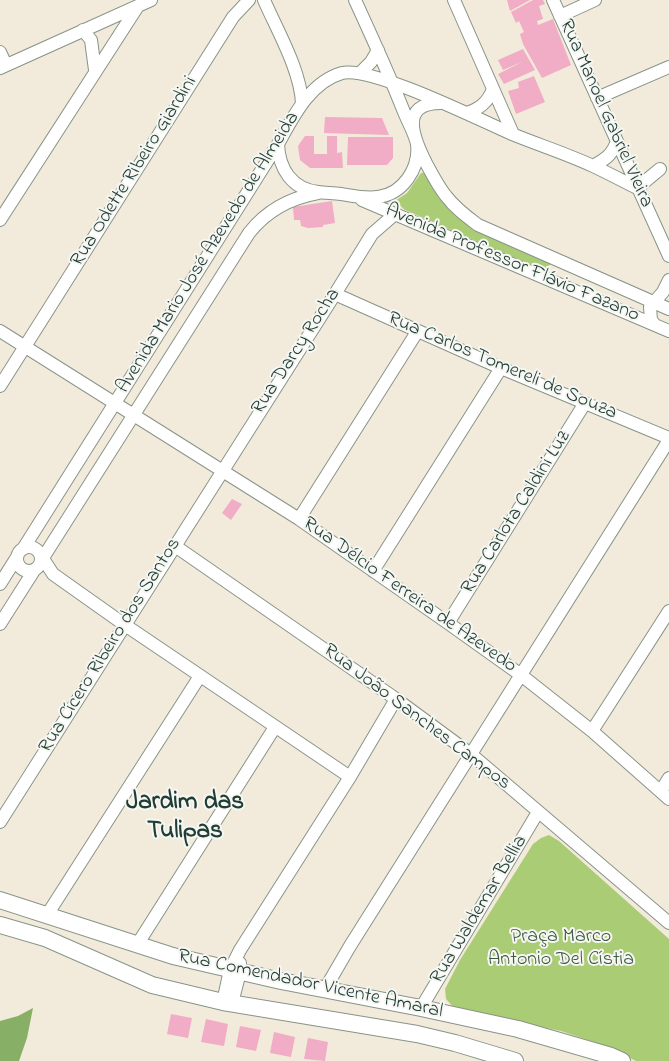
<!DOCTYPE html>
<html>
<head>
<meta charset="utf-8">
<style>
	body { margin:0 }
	canvas { display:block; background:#f2ebdb }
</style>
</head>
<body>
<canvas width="669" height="1061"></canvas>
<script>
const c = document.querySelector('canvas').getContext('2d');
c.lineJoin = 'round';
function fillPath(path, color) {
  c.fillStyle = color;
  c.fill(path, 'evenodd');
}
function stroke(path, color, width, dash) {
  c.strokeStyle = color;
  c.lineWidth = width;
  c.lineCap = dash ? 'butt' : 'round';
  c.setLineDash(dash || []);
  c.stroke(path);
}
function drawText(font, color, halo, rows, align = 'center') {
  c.font = font + ' "Indie Flower",sans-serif';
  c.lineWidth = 4;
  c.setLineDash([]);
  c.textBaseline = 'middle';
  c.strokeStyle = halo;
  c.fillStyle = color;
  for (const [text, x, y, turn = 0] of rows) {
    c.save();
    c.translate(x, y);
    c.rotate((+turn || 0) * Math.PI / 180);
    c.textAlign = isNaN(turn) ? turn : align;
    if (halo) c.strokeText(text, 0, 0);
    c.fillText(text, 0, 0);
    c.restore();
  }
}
const green = new Path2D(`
	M421,173H425L433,189L448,208L473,230L551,264L543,270L405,210L395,201L407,193Z
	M549,835L559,841L669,939V1061H636L606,1046L561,1031L455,1009L446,999L445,989L460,960L533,844L541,838Z`);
const forest = new Path2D(`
	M33,1008L27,1038L19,1061H0V1021L18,1016Z`);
const building = new Path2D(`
	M507,0H530L510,11Z
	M533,0H543L545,4L539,6L543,19L537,21L538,25L553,19L571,65L542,78L523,44L520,34L524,32L519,21L516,23L511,12Z
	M523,49L535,70L504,84L498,74L522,62L503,70L498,60Z
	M534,76L545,102L516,114L508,91L519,88L518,82Z
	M325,117L382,118L389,135L324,133Z
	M305,136H314V154H327V136H337V153L342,152L343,168H310L300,160L298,146Z
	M348,137H393V158L387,165H347Z
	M332,201L335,223L323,225V227L308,228L301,226L300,220H294L293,207Z
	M232,499L242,504L231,520L222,513Z
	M171,1014L192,1018L188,1038L167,1034Z
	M206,1019L228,1024L224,1046L201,1042Z
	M240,1026L261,1030L256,1051L236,1047Z
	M274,1032L295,1037L291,1057L270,1053Z
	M308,1038L328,1042L325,1061L304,1059Z`);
const minor = new Path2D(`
	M264,0C277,30 301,71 302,104
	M454,0L513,134
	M553,0L669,256
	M560,16L595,0
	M83,30L91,40L95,70
	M0,52L6,65
	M0,68L151,0
	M360,73L371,62L378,50
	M597,98L669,67
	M441,103C398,103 414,139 426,163C432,174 438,186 446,196C455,208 466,216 478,225L669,309
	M466,113C480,109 488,102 493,89
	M278,144C279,169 292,189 318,192C325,193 333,193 341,194C353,196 366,199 378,197C403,194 420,168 417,144C415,134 408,122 404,112C389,74 372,37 355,0
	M593,166C606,159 612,155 617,141
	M362,200L669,331
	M0,220L138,6
	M335,294L501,368L669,438
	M655,325L651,320L650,307L663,292L669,280
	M0,331L299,519L448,623L521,675L592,731L669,799
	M0,386L233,17L249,0
	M299,519L417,332
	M175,546L396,699L472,755L669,923
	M17 559a12 12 0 1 1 24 0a12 12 0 1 1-24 0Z
	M23,549L278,144C293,117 310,82 342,73C372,66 480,120 512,134C539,145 567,154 593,166C608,173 623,181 637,188L660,169
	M40,554L53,574L125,625L350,777
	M41,561L249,233C267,210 290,198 318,193
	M373,571L501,368
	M0,584L17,557
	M448,623L585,403
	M0,624L35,569
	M592,731L669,611
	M661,791L669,778
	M0,822L335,294L372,234L395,214
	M47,915L200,676
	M137,945L275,727
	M325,989L350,946L669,440
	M223,1002L230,970L240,950L350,777L396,699
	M232,1003L240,972V963
	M421,1008L538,812`);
const major = new Path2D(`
	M0,900L173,956L281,981L421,1008L518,1029L611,1056L622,1061
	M0,925L45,938L152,985L223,1002L417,1034L455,1043L515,1061`);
const streetNames = [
	["Rua Manoel Gabriel Vieira",605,114,66],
	["Rua Odette Ribeiro Giardini",135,172,-58],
	["Avenida Mario José Azevedo de Almeida",209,253,-58],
	["Avenida Professor Flávio Fazano",512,264,23],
	["Rua Darcy Rocha",297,352,-57],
	["Rua Carlos Tomereli de Souza",502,367,23],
	["Rua Carlota Caldini Luz",517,513,-58],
	["Rua Délcio Ferreira de Azevedo",409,596,35],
	["Rua Cícero Ribeiro dos Santos",111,646,-58],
	["Rua João Sanches Campos",416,718,37],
	["Rua Waldemar Bellia",480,910,-59],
	["Rua Comendador Vicente Amaral",310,985,12]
];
const parkNames = [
	["Praça Marco",561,938],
	["Antonio Del Cístia",561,961]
];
const districtNames = [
	["Jardim das",185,804],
	["Tulipas",185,833]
];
fillPath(green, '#aacc74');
fillPath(forest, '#87b066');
fillPath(building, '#f1acc6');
stroke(minor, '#889488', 14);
stroke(major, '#889488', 18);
stroke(minor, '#fff', 12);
stroke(major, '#fff', 16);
drawText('20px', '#1f3d34', '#f6f6f2', streetNames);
drawText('20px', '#3b5a41', '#f6f6f2', parkNames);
drawText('bold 25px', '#1f3d34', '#f6f6f2', districtNames);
</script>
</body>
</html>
